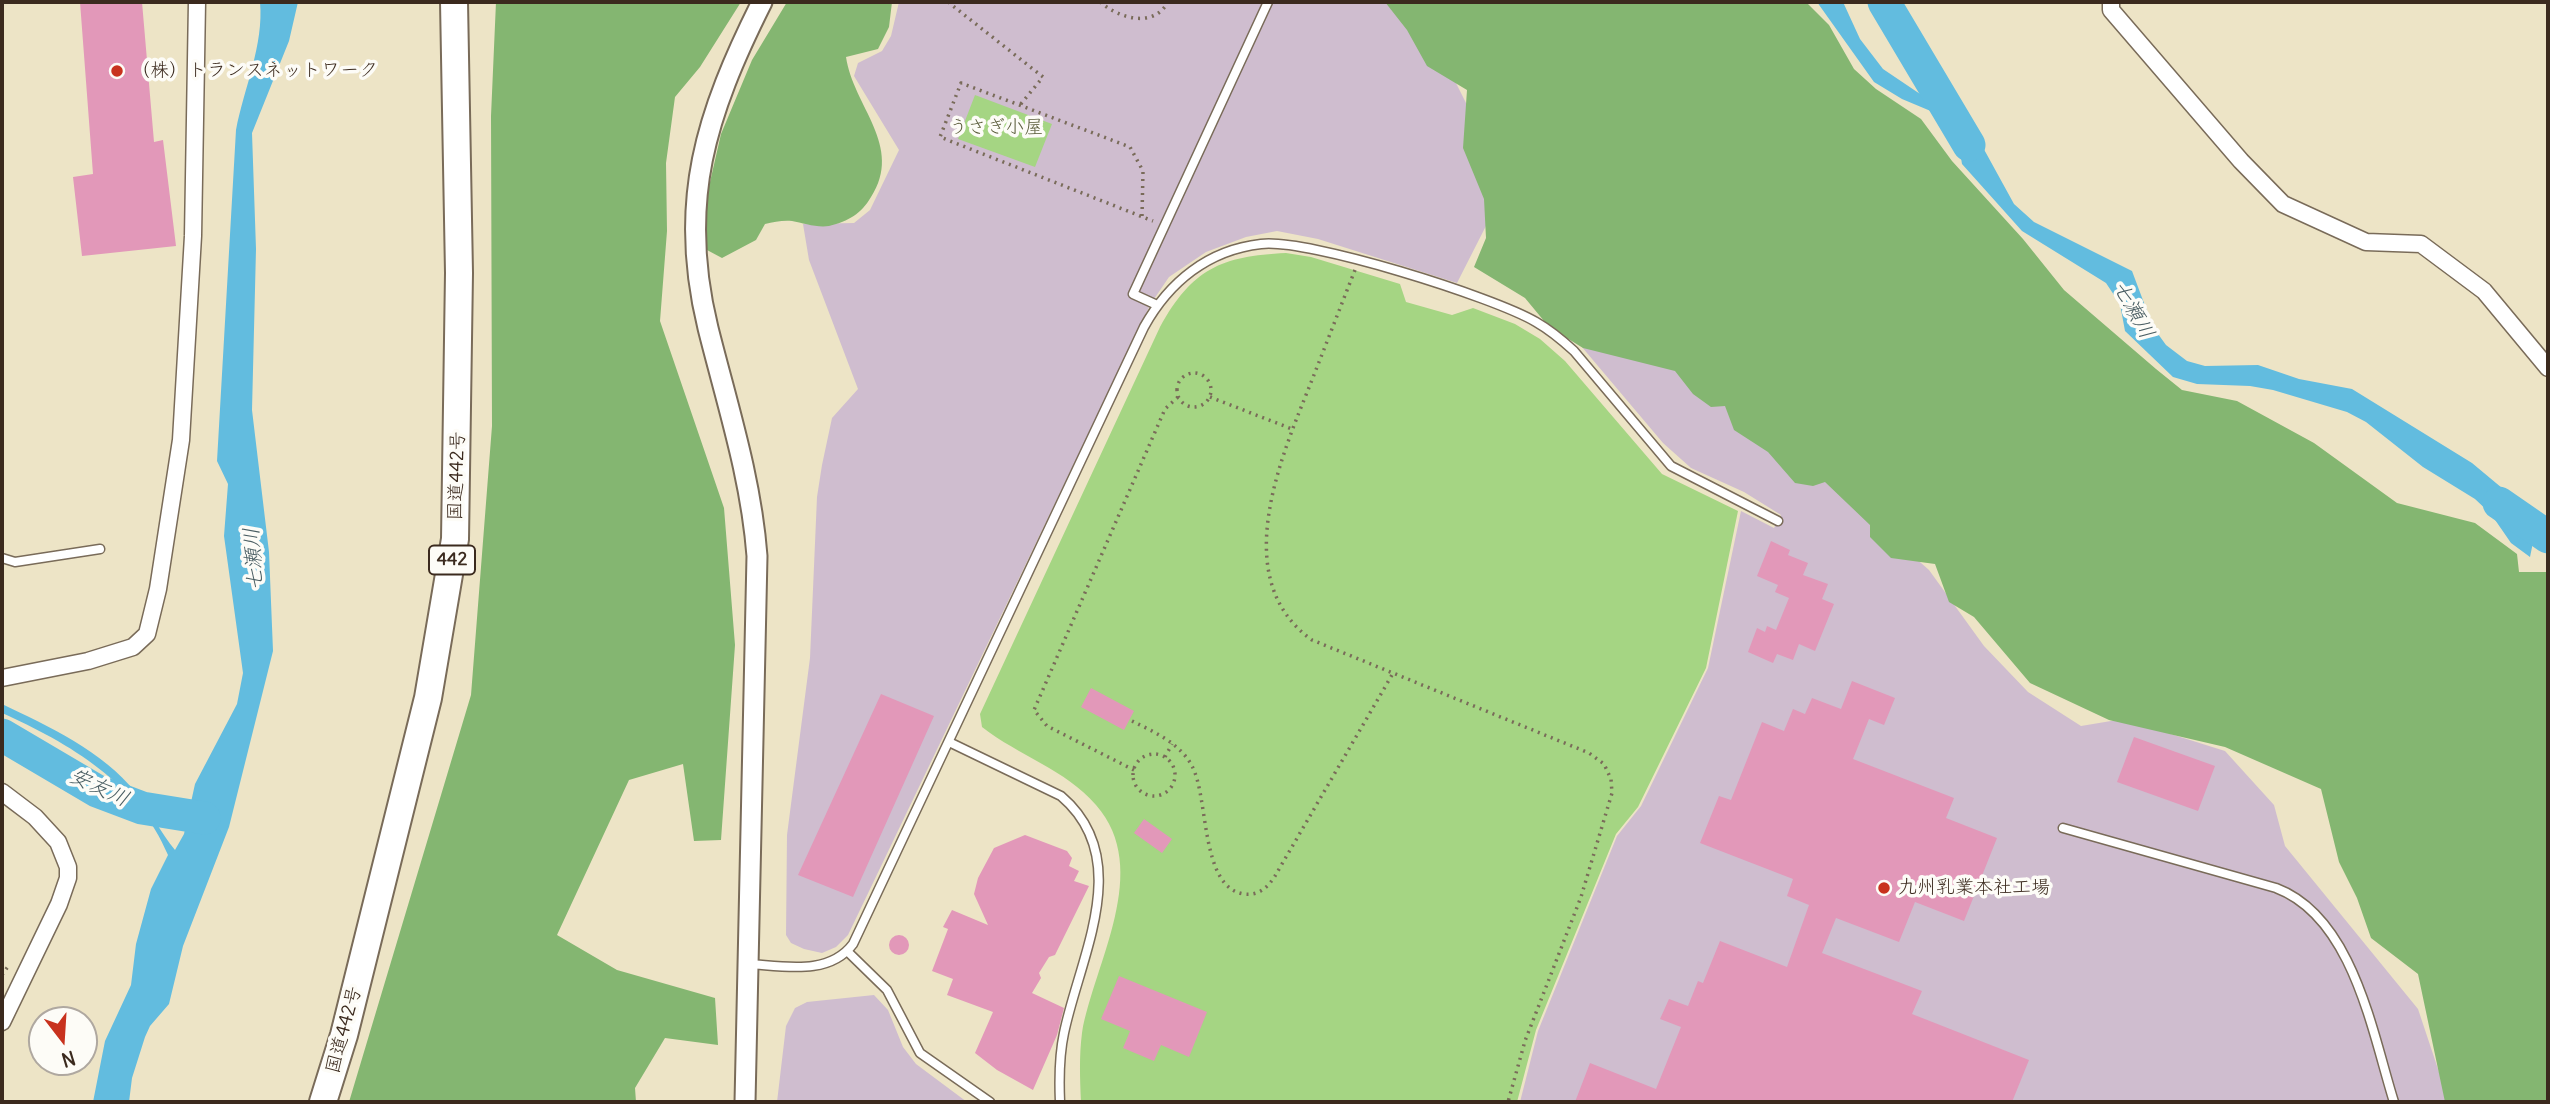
<!DOCTYPE html>
<html>
<head>
<meta charset="utf-8">
<style>
	body { margin:0 }
	#map { position:relative; width:2550px; height:1104px; overflow:hidden; background:#ede4c6; font-family:Delius,sans-serif }
	canvas { display:block }
	.frame { position:absolute; inset:0; border:4px solid #3b2a1e; pointer-events:none }
	.north { position:absolute; left:28px; top:1006px; width:70px; height:70px; box-sizing:border-box; background:#fdfcf7; border:2px solid #afa8a0; border-radius:50%; rotate:163deg; font-size:19px; font-weight:700; line-height:28px; text-align:center; color:#3b2a1e }
	.north::after { content:''; display:block; margin:auto; width:24px; height:32px; background:#c8321e; clip-path:polygon(50% 0,100% 100%,50% 72%,0 100%) }
</style>
</head>
<body>
<div id="map">
<canvas width="2550" height="1104"></canvas>
<div class="frame"></div>
<div class="north">N</div>
</div>
<script>
const c = document.querySelector('canvas').getContext('2d');
c.lineJoin = 'round';
function fillPath(path, color) {
  c.fillStyle = color;
  c.fill(path, 'evenodd');
}
function stroke(path, color, width, dash) {
  c.strokeStyle = color;
  c.lineWidth = width;
  c.lineCap = dash ? 'butt' : 'round';
  c.setLineDash(dash || []);
  c.stroke(path);
}
function drawText(font, color, halo, rows, align = 'center') {
  c.font = font + ' Delius,"Klee One",sans-serif';
  c.lineWidth = 7;
  c.setLineDash([]);
  c.textBaseline = 'middle';
  c.strokeStyle = halo;
  c.fillStyle = color;
  for (const [text, x, y, turn = 0] of rows) {
    c.save();
    c.translate(x, y);
    c.rotate((+turn || 0) * Math.PI / 180);
    c.textAlign = isNaN(turn) ? turn : align;
    if (halo) c.strokeText(text, 0, 0);
    c.fillText(text, 0, 0);
    c.restore();
  }
}
const industrial = new Path2D(`
	M899,2H1393L1456,83L1471,113L1487,184L1489,220L1457,283L1318,239L1277,231L1246,237L1206,252L1169,277L1150,305L848,935L836,947L822,953L804,949L791,943L786,935L787,835L810,658L817,497L822,465L832,418L858,389L809,260L803,224L854,223L870,210L899,150L854,76L858,63L882,51L891,36Z
	M1636,289L1819,473L1929,570L1984,646L2028,692L2081,726L2123,719L2225,751L2274,805L2285,846L2418,1009L2449,1102H1520L1538,1031L1617,836L1641,806L1708,668L1741,511L1774,528L1781,515L1744,492L1691,468L1663,443L1576,340Z
	M874,995L888,1010L903,1047L916,1064L967,1102H777L786,1026L795,1008L807,1002Z`);
const green = new Path2D(`
	M975,95L1052,124L1035,167L958,139Z
	M1286,253L1311,257L1400,284L1406,302L1452,315L1473,308L1515,324L1540,339L1565,361L1662,474L1738,511L1706,668L1638,807L1616,834L1536,1030L1517,1102H1081C1080,1079 1079,1056 1082,1033C1094,963 1153,870 1096,805C1065,769 1019,756 982,727L980,714L1160,327C1192,269 1221,256 1286,253Z`);
const forest = new Path2D(`
	M496,2H741L700,67L675,97L666,163L667,231L660,321L724,508L735,645L721,840L694,841L683,764L629,780L557,935L617,970L715,998L718,1045L665,1038L635,1088L636,1102H349L471,695L492,426L491,116Z
	M787,2H892L889,27L878,49L846,57C853,106 904,146 871,197C861,214 849,221 829,226C817,228 803,223 792,221C783,220 774,222 765,224L756,240L722,258L707,250L699,230L721,134L752,60Z
	M1385,2H1806L1829,25L1854,69L1876,89L1921,119L1952,161L2023,239L2064,290L2156,369L2182,390L2237,401L2314,443L2397,503L2475,523L2517,554L2519,572H2548V1102H2445L2418,974L2371,938L2357,898L2339,862L2321,789L2225,747L2109,720L2030,683L1974,617L1949,602L1935,564L1891,558L1870,537V525L1825,482L1813,486L1795,483L1768,452L1734,430L1725,406L1711,407L1693,394L1675,371L1583,348L1549,327L1525,298L1474,267L1486,238L1484,199L1463,148L1467,90L1427,66L1407,30Z`);
const water = new Path2D(`
	M260,2H298L289,41L252,133L256,249L252,410L269,552L273,651L229,827L183,946L169,1004L150,1026L145,1037L132,1078L129,1102H93L105,1041L131,985L136,944L151,889L168,855C139,784 69,743 2,713V704C48,726 103,751 136,793C150,811 161,833 175,850L184,834L195,784L237,704L243,673L224,536L228,484L217,461L236,130C244,88 264,45 260,2Z
	M1817,2H1843L1860,39L1883,69L1929,100L1954,110L1975,133L2014,204L2034,222L2132,271L2153,327L2166,345L2187,361L2205,366L2258,365L2299,379L2352,389L2472,463L2538,518L2530,557L2511,543L2491,514L2475,499L2423,467L2366,422L2347,412L2273,390L2250,386L2197,384L2173,377L2125,331L2120,304L2106,283L2022,231L1962,164L1960,152L1969,148L1933,112L1902,99L1874,82Z`);
const river = new Path2D(`
	M1884,2L1969,145
	M2499,503L2548,537
	M2,735L97,791L142,808L204,818`);
const building = new Path2D(`
	M80,2H142L154,142L163,140L176,246L82,256L73,177L93,174Z
	M1771,541L1790,550L1788,555L1808,563L1803,575L1828,584L1822,599L1834,604L1815,651L1799,644L1793,660L1777,654L1773,663L1748,652L1757,628L1765,632L1767,626L1776,630L1789,598L1775,592L1778,585L1757,576Z
	M1852,681L1895,698L1884,725L1869,719L1853,759L1954,798L1946,818L1997,838L1964,921L1915,902L1899,942L1836,918L1822,953L1922,991L1912,1014L2029,1060L2012,1102H1575L1590,1063L1656,1089L1681,1027L1660,1019L1669,999L1688,1006L1698,981L1703,983L1720,941L1787,967L1809,905L1787,896L1793,879L1700,843L1719,796L1731,800L1762,722L1784,731L1793,709L1805,714L1812,698L1841,709Z
	M1091,688L1134,711L1124,730L1081,707Z
	M881,694L934,716L853,897L798,875Z
	M2134,737L2215,766L2198,811L2117,782Z
	M1144,819L1172,839L1162,853L1134,833Z
	M1025,835L1067,851L1072,858L1069,866L1079,871L1074,881L1089,886L1055,955L1049,957L1039,973L1041,978L1032,993L1064,1008L1057,1035L1033,1090L997,1070L975,1053L993,1012L947,995L953,979L932,971L948,929L943,927L952,910L988,925L974,894L978,878L994,848Z
	M889 945a10 10 0 1 1 20 0a10 10 0 1 1-20 0Z
	M1119,976L1207,1012L1189,1057L1161,1045L1154,1061L1123,1048L1130,1031L1101,1019Z`);
const path = new Path2D(`
	M948,2L1043,77L1020,105
	M1100,2C1119,18 1153,29 1168,2
	M1142,216L1143,171L1130,147L961,83L940,137L1153,221
	M1355,270C1340,308 1325,347 1310,385C1280,460 1228,580 1312,640L1589,753L1604,764L1611,779L1612,793L1581,897L1525,1041L1508,1102
	M1177 390a17 17 0 1 1 34 0a17 17 0 1 1-34 0Z
	M1210,397L1292,429
	M1132,721C1154,732 1180,743 1192,766C1209,797 1200,888 1244,894C1259,896 1268,887 1275,876L1392,675
	M1133 775a21 21 0 1 1 42 0a21 21 0 1 1-42 0Z
	M1165,757L1172,744
	M1134,770L1047,726L1034,710L1165,409L1178,397
	M2,975L9,965`);
const service = new Path2D(`
	M1157,305L1133,294L1268,2
	M2,558L15,562L100,549
	M949,742L1061,796C1135,859 1080,956 1064,1033C1059,1056 1059,1079 1060,1102
	M2063,828L2276,888C2353,917 2372,1032 2394,1102
	M847,951L887,990L920,1053L990,1102
	M748,964C784,966 829,976 853,944L1144,327C1169,282 1208,250 1261,244C1307,238 1494,297 1536,322C1550,330 1562,340 1574,351L1671,466L1778,521`);
const minor = new Path2D(`
	M2111,2V10L2241,161L2283,204L2366,242L2421,244L2484,291L2548,368
	M2,678L88,661L133,647L147,634L158,589L181,440L193,236L197,2
	M2,792L35,817L58,842L68,867V878L59,904L2,1022`);
const tertiary = new Path2D(`
	M745,1102L757,556C751,477 727,404 708,328C677,202 706,114 762,2`);
const trunk = new Path2D(`
	M323,1102L344,1035L428,698L455,539L459,273L454,2`);
const markers = [
	[117,71,7,"#c8321e"],
	[1884,888,7,"#c8321e"]
];
const shields = [
	[452,560,46]
];
const shieldNames = [
	["442",452,560]
];
const poiNames = [
	["（株）トランスネットワーク",131,71],
	["九州乳業本社工場",1898,888]
];
const parkNames = [
	["うさぎ小屋",996,128]
];
const streetNames = [
	["国道442号",457,476,-88],
	["国道442号",344,1030,-75]
];
const waterNames = [
	["七瀬川",2133,310,61],
	["七瀬川",254,559,-94],
	["安友川",99,788,25]
];
fillPath(industrial, '#cfbdcf');
fillPath(green, '#a5d583');
fillPath(forest, '#84b671');
fillPath(water, '#62bcdf');
stroke(river, '#62bcdf', 33);
fillPath(building, '#e298b9');
stroke(service, '#796b59', 11);
stroke(minor, '#796b59', 19);
stroke(tertiary, '#796b59', 23);
stroke(trunk, '#796b59', 30);
stroke(path, '#796b59', 3.5, [2, 5]);
stroke(service, '#fff', 8);
stroke(minor, '#fff', 16);
stroke(tertiary, '#fff', 19);
stroke(trunk, '#fff', 26);
for (const [x, y, r, color] of markers) {
  const dot = new Path2D();
  dot.arc(x, y, r, 0, 2 * Math.PI);
  c.fillStyle = color;
  c.fill(dot);
  stroke(dot, '#fdfcf7', 2.5);
}
for (const [x, y, w] of shields) {
  const box = new Path2D();
  box.roundRect(x - w / 2, y - 14.5, w, 29, 5);
  c.fillStyle = '#fdfcf7';
  c.fill(box);
  stroke(box, '#3b2a1e', 2);
}
drawText('bold 18px', '#3b2a1e', null, shieldNames);
drawText('19px', '#3b2a1e', '#fdfcf7', poiNames, 'left');
drawText('19px', '#5b5d3c', '#fdfcf7', parkNames);
drawText('19px', '#3b2a1e', '#fdfcf7', streetNames);
drawText('italic 21px', '#495d62', '#fdfcf7', waterNames);
</script>
</body>
</html>
